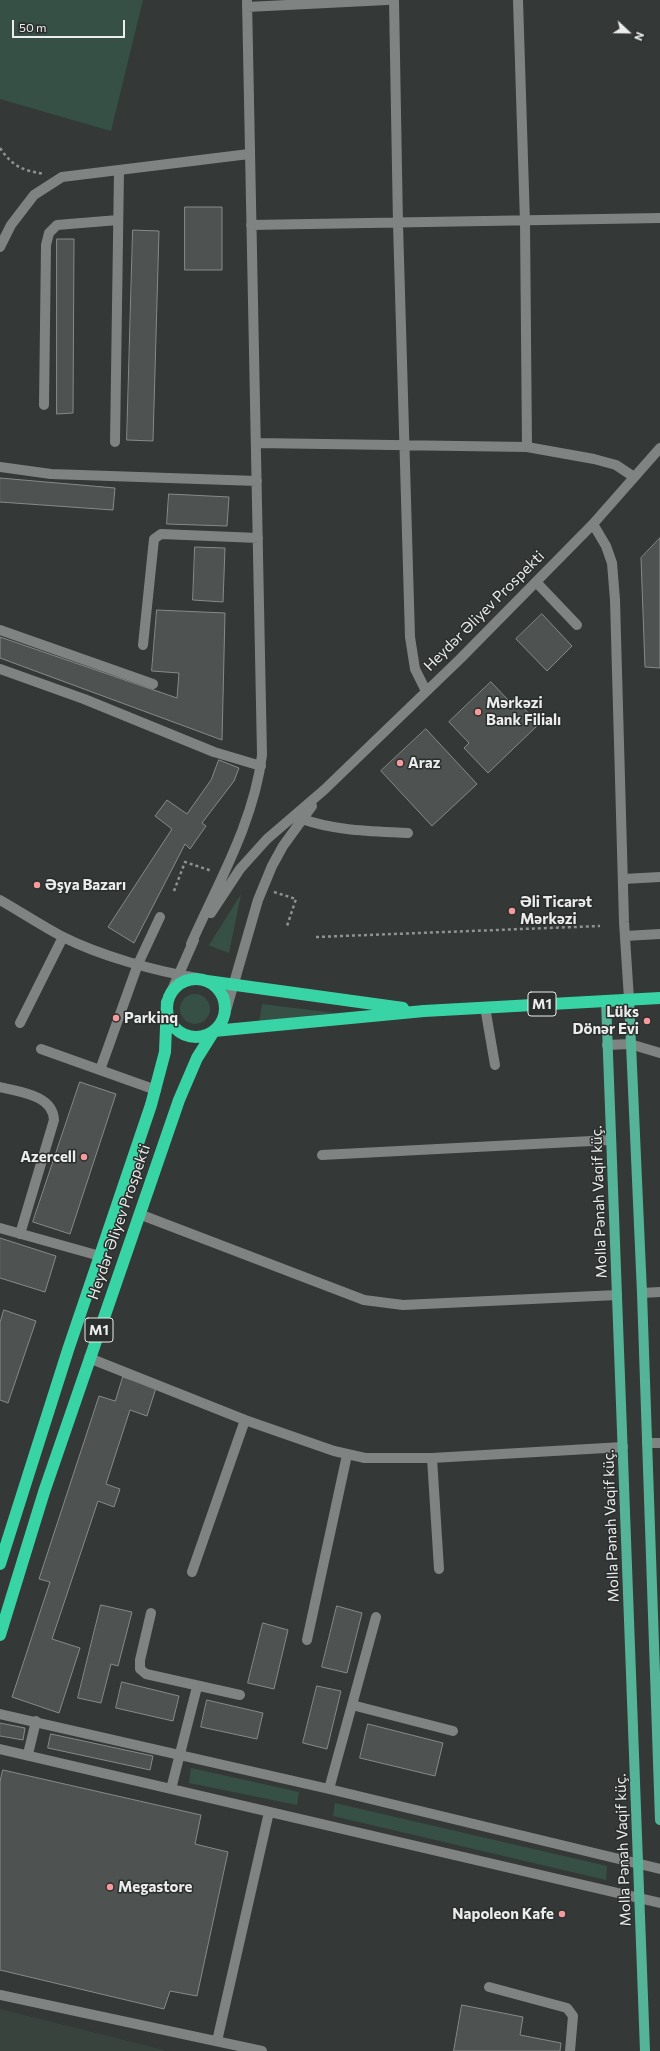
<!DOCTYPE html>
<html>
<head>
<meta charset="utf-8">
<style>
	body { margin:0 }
	#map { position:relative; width:660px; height:2051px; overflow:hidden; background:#343836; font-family:Commissioner,sans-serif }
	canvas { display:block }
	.north { position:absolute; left:608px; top:12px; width:40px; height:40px; -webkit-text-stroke:3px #2a2e2c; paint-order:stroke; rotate:112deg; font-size:11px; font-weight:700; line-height:16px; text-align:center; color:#ebedec }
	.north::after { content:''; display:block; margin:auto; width:14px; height:18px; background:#ebedec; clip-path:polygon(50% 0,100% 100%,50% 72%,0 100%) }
	.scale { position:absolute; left:12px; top:20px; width:113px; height:18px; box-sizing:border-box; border:2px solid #ebedec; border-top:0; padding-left:5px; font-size:12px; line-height:14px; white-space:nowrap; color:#ebedec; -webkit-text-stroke:3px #2a2e2c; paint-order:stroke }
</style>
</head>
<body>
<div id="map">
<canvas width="660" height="2051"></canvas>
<div class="north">N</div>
<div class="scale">50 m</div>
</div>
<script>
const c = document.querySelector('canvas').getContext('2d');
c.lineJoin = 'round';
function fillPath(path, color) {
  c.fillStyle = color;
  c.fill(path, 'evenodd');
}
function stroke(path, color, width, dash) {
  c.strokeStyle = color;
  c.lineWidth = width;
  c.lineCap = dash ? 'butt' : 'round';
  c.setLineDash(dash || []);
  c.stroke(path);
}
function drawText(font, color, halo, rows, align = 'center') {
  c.font = font + ' Commissioner,sans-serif';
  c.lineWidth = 3;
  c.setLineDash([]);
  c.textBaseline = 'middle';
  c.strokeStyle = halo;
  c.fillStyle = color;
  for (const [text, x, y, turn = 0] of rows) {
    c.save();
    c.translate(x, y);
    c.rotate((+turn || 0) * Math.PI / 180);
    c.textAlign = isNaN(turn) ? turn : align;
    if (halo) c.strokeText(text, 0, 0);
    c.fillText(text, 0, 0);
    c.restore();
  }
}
const built = new Path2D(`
	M0,2009L164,2050L163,2051H0Z`);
const green = new Path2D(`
	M0,0H143L111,131L0,99Z
	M241,894L229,953L208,945H209Z
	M180 1009a15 15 0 1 1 30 0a15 15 0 1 1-30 0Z
	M262,1004L335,1013L259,1022Z
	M191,1768L299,1792L297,1805L189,1783Z
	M335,1803L607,1866L606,1880L333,1816Z`);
const building = new Path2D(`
	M185,207H222V270H185Z
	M133,230L159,231L153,441L127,440Z
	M57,239H74L73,413L57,414Z
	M0,478L115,488L113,510L0,502Z
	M169,494L229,497L227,526L167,524Z
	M660,538V668L645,667L641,558Z
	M195,547L225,548L223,602L193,600Z
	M157,610L225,613L222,740L0,658V637L177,698L179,673L152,671Z
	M542,614L572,646L547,671L516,639Z
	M491,682L510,702L514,698L539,724L488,773L464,748L469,743L449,722Z
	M426,729L477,784L432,826L381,771Z
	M219,760L239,768L234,781L202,823L206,826L190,849L185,844L134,943L108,927L172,829L155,816L167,800L187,814L211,780Z
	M80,1082L116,1094L70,1234L33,1222Z
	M0,1238L56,1256L45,1292L0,1278Z
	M4,1310L36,1321L8,1403L0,1400V1323Z
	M123,1377L156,1388L147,1416L130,1410L106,1484L120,1489L114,1507L98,1501L52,1639L80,1648L59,1713L12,1697L50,1582L39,1579L99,1396L115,1401Z
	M101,1605L132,1612L118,1666L111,1664L101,1703L78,1698Z
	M337,1606L362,1613L347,1673L322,1667Z
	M263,1623L288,1630L274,1689L248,1683Z
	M122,1682L179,1696L173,1721L116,1708Z
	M317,1686L341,1691L327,1749L303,1743Z
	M207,1700L263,1713L257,1739L201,1727Z
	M0,1723L25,1728L23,1740L0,1736Z
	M368,1724L443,1743L435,1776L360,1758Z
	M51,1734L153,1756L150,1770L48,1748Z
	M3,1770L201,1815L195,1844L228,1852L197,1996L170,1991L164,2009L0,1970V1782Z
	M462,2005L523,2017L520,2035L561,2043L560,2051H454Z`);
const path = new Path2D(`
	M0,148C13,167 22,170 44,174
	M174,891L185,862L212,871
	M274,892L296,899L287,926
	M316,937L600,926`);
const minor = new Path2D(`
	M394,0L398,224L410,637L415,669L426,691
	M518,0L525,222L527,447
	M247,7L387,0
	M251,225L660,218
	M0,247L11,225L34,195L62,177L249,154
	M44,405L46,245L49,233L57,225L118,220
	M115,442L119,171
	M256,443L527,447L594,459L616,465L634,477
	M0,467L51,474L257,481
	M593,524L606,546L612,563L615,600L624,922L629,999
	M536,582L577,625
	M0,630L153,684
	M143,645L154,539L161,534L258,538
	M0,669L84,699L214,752L261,766
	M302,819C336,831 372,831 408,833
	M623,879L660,877
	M0,900C21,912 42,926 63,937C101,956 155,971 197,978
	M211,913L240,869L267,839L324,790L460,659L593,524L660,448
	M625,936L660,934
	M191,944C218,883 254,822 262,755L247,0
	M171,992L194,940
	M485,1007L495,1065
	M225,1014L258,900L272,866L283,846L312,806
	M20,1023L63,937
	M607,1045L630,1044L660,1053
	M41,1049L156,1090
	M100,1070L138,964L160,917
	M0,1087C20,1092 53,1095 54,1120L20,1234
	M322,1155L611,1140
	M139,1214L364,1300L403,1305L617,1295
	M0,1228L100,1256
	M642,1293L660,1292
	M89,1358L245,1420L334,1451L365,1458H432L623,1447
	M647,1443H660
	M432,1458L439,1569
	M192,1572L245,1420
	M151,1613L140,1660V1669L146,1674L240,1695
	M307,1640L347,1455
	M352,1705L453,1731
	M0,1714L329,1789L660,1869
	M0,1749L660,1903
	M28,1754L36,1721
	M171,1789L197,1687
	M329,1789L376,1617
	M489,1987L567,2008L573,2016L570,2051
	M0,1995L262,2051
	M217,2041L269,1812`);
const major = new Path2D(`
	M629,999L642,1293L660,1820
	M606,1000L645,2051`);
const highway = new Path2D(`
	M167 1008a29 29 0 1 1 58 0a29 29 0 1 1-58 0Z
	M207,981L403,1008
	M0,1564L68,1350L151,1105L165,1052L167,1002
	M0,1635L44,1492L179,1100L197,1058L214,1031L424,1011L660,998`);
const markers = [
	[478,712,4,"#f59b9d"],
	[400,763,4,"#f59b9d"],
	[37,885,4,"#f59b9d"],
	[512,911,4,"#f59b9d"],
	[116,1018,4,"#f59b9d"],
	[647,1021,4,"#f59b9d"],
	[84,1157,4,"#f59b9d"],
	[110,1887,4,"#f59b9d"],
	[562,1914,4,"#f59b9d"]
];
const shields = [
	[542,1004,28],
	[99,1330,28]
];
const shieldNames = [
	["M1",542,1004],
	["M1",99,1330]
];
const streetNames = [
	["Heydər Əliyev Prospekti",484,611,-45],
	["Molla Pənah Vaqif küç.",599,1202,-92],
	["Heydər Əliyev Prospekti",119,1222,-71],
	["Molla Pənah Vaqif küç.",611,1526,-92],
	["Molla Pənah Vaqif küç.",623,1850,-92]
];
const poiNames = [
	["Mərkəzi",486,703],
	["Bank Filialı",486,720],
	["Araz",408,763],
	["Əşya Bazarı",45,885],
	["Əli Ticarət",520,902],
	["Mərkəzi",520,919],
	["Lüks",639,1012,"right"],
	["Dönər Evi",639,1029,"right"],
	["Parkinq",124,1018],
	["Azercell",76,1157,"right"],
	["Megastore",118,1887],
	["Napoleon Kafe",554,1914,"right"]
];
fillPath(built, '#38433e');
fillPath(green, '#365046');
fillPath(building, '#4e5250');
stroke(building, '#868b89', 1);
stroke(path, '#8f9291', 2.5, [3, 3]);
stroke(minor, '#7f8482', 10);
stroke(major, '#55b497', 10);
stroke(highway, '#39d4a5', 12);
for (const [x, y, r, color] of markers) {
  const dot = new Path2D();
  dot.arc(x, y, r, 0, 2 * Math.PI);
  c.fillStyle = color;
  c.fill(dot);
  stroke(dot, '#2a2e2c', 1.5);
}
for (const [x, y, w] of shields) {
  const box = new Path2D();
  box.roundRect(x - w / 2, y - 12, w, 24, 3);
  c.fillStyle = '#2a2e2c';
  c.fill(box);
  stroke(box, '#ebedec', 1);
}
drawText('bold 14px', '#ebedec', null, shieldNames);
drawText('15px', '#ebedec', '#2a2e2c', streetNames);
drawText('bold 15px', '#ebedec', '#2a2e2c', poiNames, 'left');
</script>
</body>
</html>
